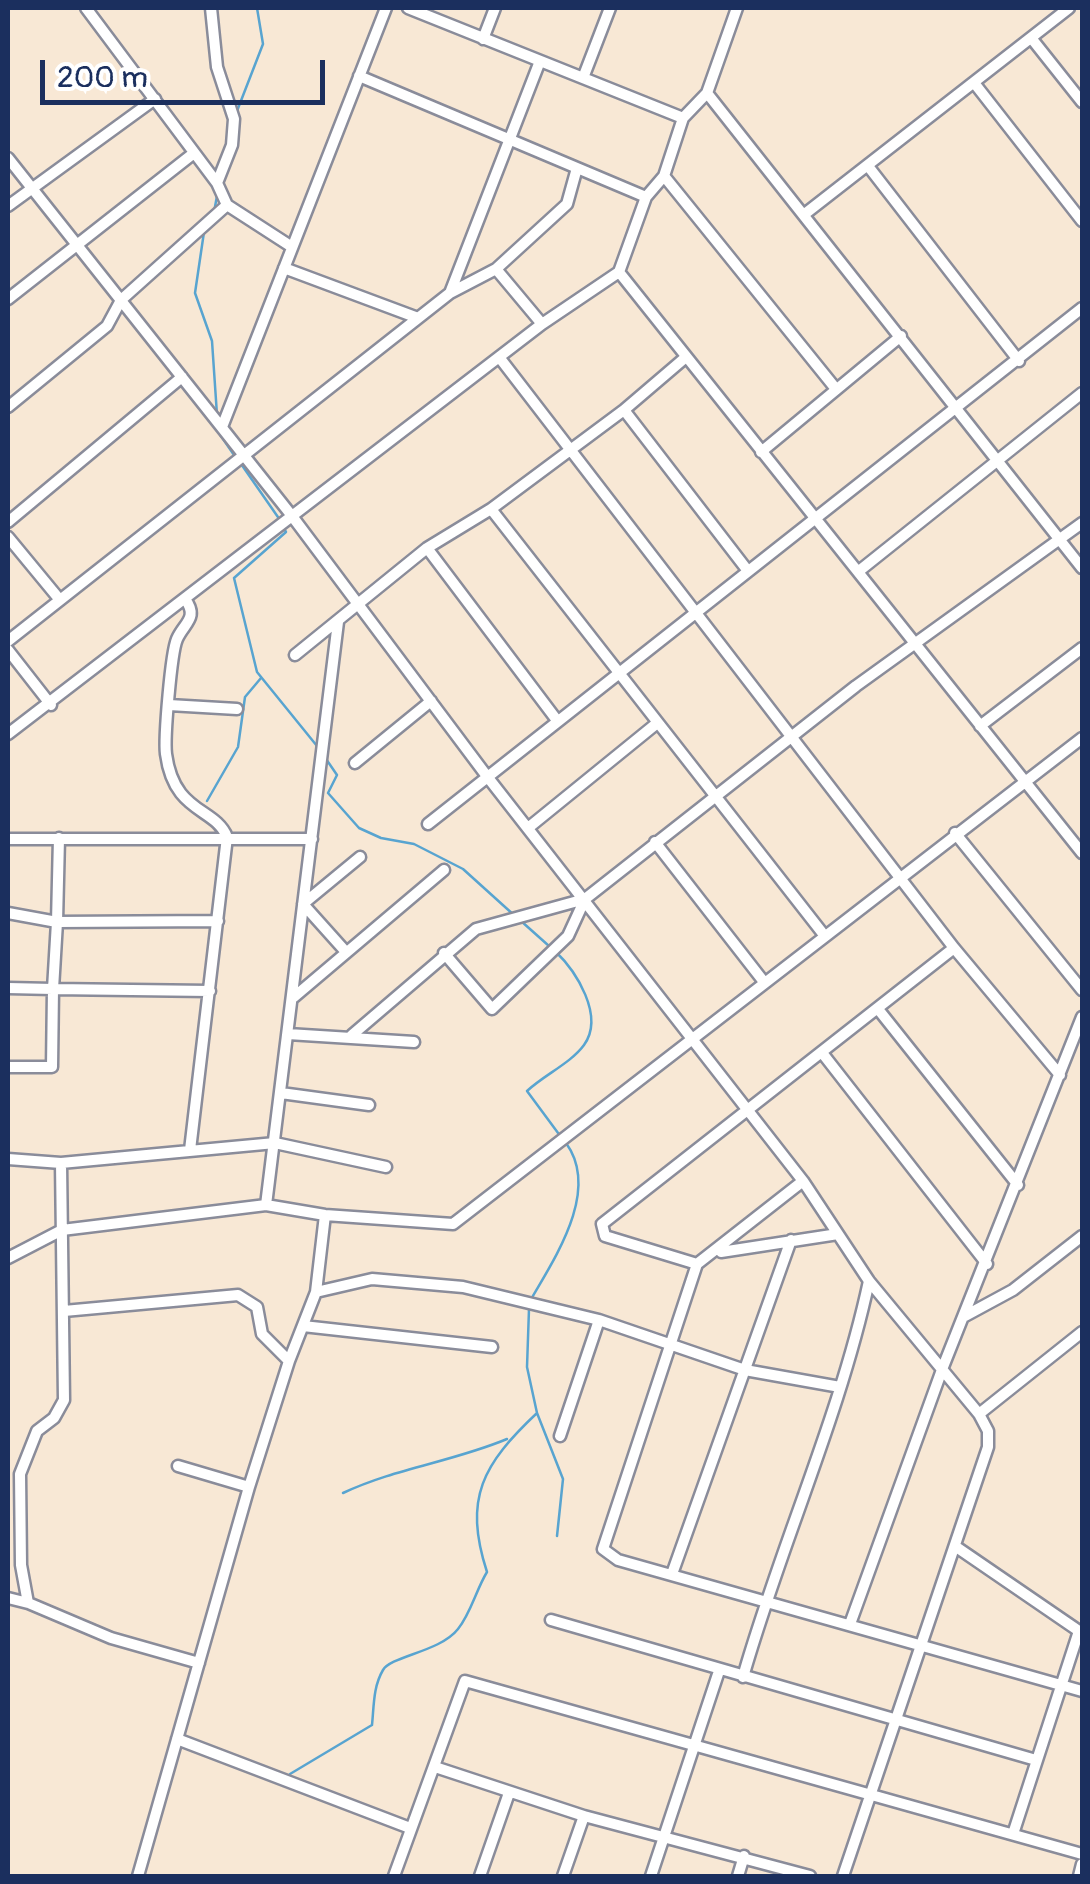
<!DOCTYPE html>
<html>
<head>
<meta charset="utf-8">
<style>
	body { margin:0 }
	#map { position:relative; width:1090px; height:1884px; overflow:hidden; background:#f8e8d5; font-family:Pangolin,sans-serif }
	canvas { display:block }
	.frame { position:absolute; inset:0; border:10px solid #1b2f5e; pointer-events:none }
	.scale { position:absolute; left:40px; top:60px; width:285px; height:45px; box-sizing:border-box; border:5px solid #1b2f5e; border-top:0; padding-left:12px; font-size:30px; line-height:35px; white-space:nowrap; color:#1b2f5e; -webkit-text-stroke:8px #fff; paint-order:stroke }
</style>
</head>
<body>
<div id="map">
<canvas width="1090" height="1884"></canvas>
<div class="frame"></div>
<div class="scale">200 m</div>
</div>
<script>
const c = document.querySelector('canvas').getContext('2d');
c.lineJoin = 'round';
function stroke(path, color, width, dash) {
  c.strokeStyle = color;
  c.lineWidth = width;
  c.lineCap = dash ? 'butt' : 'round';
  c.setLineDash(dash || []);
  c.stroke(path);
}
const stream = new Path2D(`
	M237,111L263,44L257,8
	M214,212L217,196
	M204,232L195,293L212,341L217,415
	M219,433L234,455
	M239,461L280,520
	M283,527L286,532L234,578L257,672L317,746
	M324,756L337,775L328,793L359,828L381,838L414,844L463,869L515,916
	M207,801L238,747L245,697L261,678
	M521,921L549,946
	M555,951C576,971 605,1016 584,1045C571,1063 544,1075 527,1091L561,1137
	M530,1301C554,1259 601,1191 566,1143
	M537,1413L563,1479L557,1536
	M343,1493C396,1468 452,1462 507,1439
	M290,1774L372,1725C374,1706 373,1687 383,1670C391,1656 440,1652 458,1629C471,1613 476,1590 487,1572C463,1498 483,1464 537,1413L527,1367L529,1309`);
const minor = new Path2D(`
	M86,8L217,183L227,205L292,247
	M211,8L217,67L234,119L232,145L217,183
	M408,8L683,118
	M483,39L495,8
	M1032,39L1082,102
	M359,76L646,197
	M583,78L610,8
	M975,84L1082,221
	M707,93L1082,568
	M8,158L292,516L486,775L803,1181L869,1281L979,1414L988,1431V1447L843,1876
	M868,166L1019,361
	M664,176L836,389
	M8,206L155,99
	M806,213L1069,8
	M284,268L418,318
	M496,269L542,324
	M619,272L1082,853
	M450,293L540,61
	M8,299L194,153
	M499,357L954,948L1060,1075
	M8,407L107,326L121,300L227,205
	M624,410L748,571
	M222,427L386,8
	M761,452L901,336
	M491,509L824,935
	M8,522L182,377
	M8,537L60,600
	M427,548L556,719
	M859,571L1082,393
	M185,599C199,618 184,623 177,639C171,653 164,738 166,754C174,814 215,807 227,837L190,1150
	M8,641L450,293L496,269L567,204L577,168
	M8,650L51,705
	M295,655L427,548L491,509L624,410L686,357
	M169,705L237,709
	M980,726L1082,648
	M8,734L542,324L619,272L646,197L664,176L683,118L707,93L737,8
	M355,763L431,701
	M428,824L1082,308
	M528,828L656,724
	M955,833L1082,990
	M59,838L57,922L218,921
	M8,839H312
	M655,842L764,982
	M8,913L57,922L53,989L210,991
	M346,952L303,904L360,857
	M444,953L492,1009L568,936L585,899
	M8,988L53,989L52,1067H8
	M294,997L444,870
	M878,1009L1018,1185
	M288,1034L414,1042
	M352,1035L476,929L585,899L856,686L1082,523
	M823,1054L987,1264
	M281,1093L369,1105
	M8,1159L61,1163L275,1143L386,1167
	M803,1181L697,1264L603,1549L618,1560L1082,1691
	M266,1205L338,622
	M721,1252L838,1234
	M8,1258L62,1230L266,1205L325,1215L453,1224L1082,738
	M697,1264L605,1236L602,1224L954,948
	M316,1292L372,1279L463,1287L599,1320L745,1370L840,1387
	M64,1311L238,1295L257,1307L262,1334L289,1361
	M965,1316L1013,1290L1082,1236
	M303,1326L492,1347
	M979,1414L1082,1332
	M560,1436L599,1320
	M178,1466L249,1487
	M955,1546L1082,1633
	M672,1574L791,1240
	M8,1598L28,1603L21,1565L20,1474L37,1431L54,1418L64,1400L61,1163
	M26,1602L111,1638L199,1663
	M551,1620L1036,1760
	M850,1624L943,1367L1082,1017
	M743,1677C781,1544 840,1416 869,1281
	M177,1739L410,1828
	M435,1767L584,1816L810,1876
	M1013,1834L1079,1631
	M138,1876L249,1487L289,1361L316,1292L325,1215
	M394,1876L465,1681L1082,1854
	M480,1876L509,1793
	M563,1876L584,1816
	M651,1876L719,1671
	M738,1876L744,1856
	M1079,1876L1082,1864`);
stroke(stream, '#58a4d0', 2.5);
stroke(minor, '#8a8c9a', 15);
stroke(minor, '#fff', 10);
</script>
</body>
</html>
